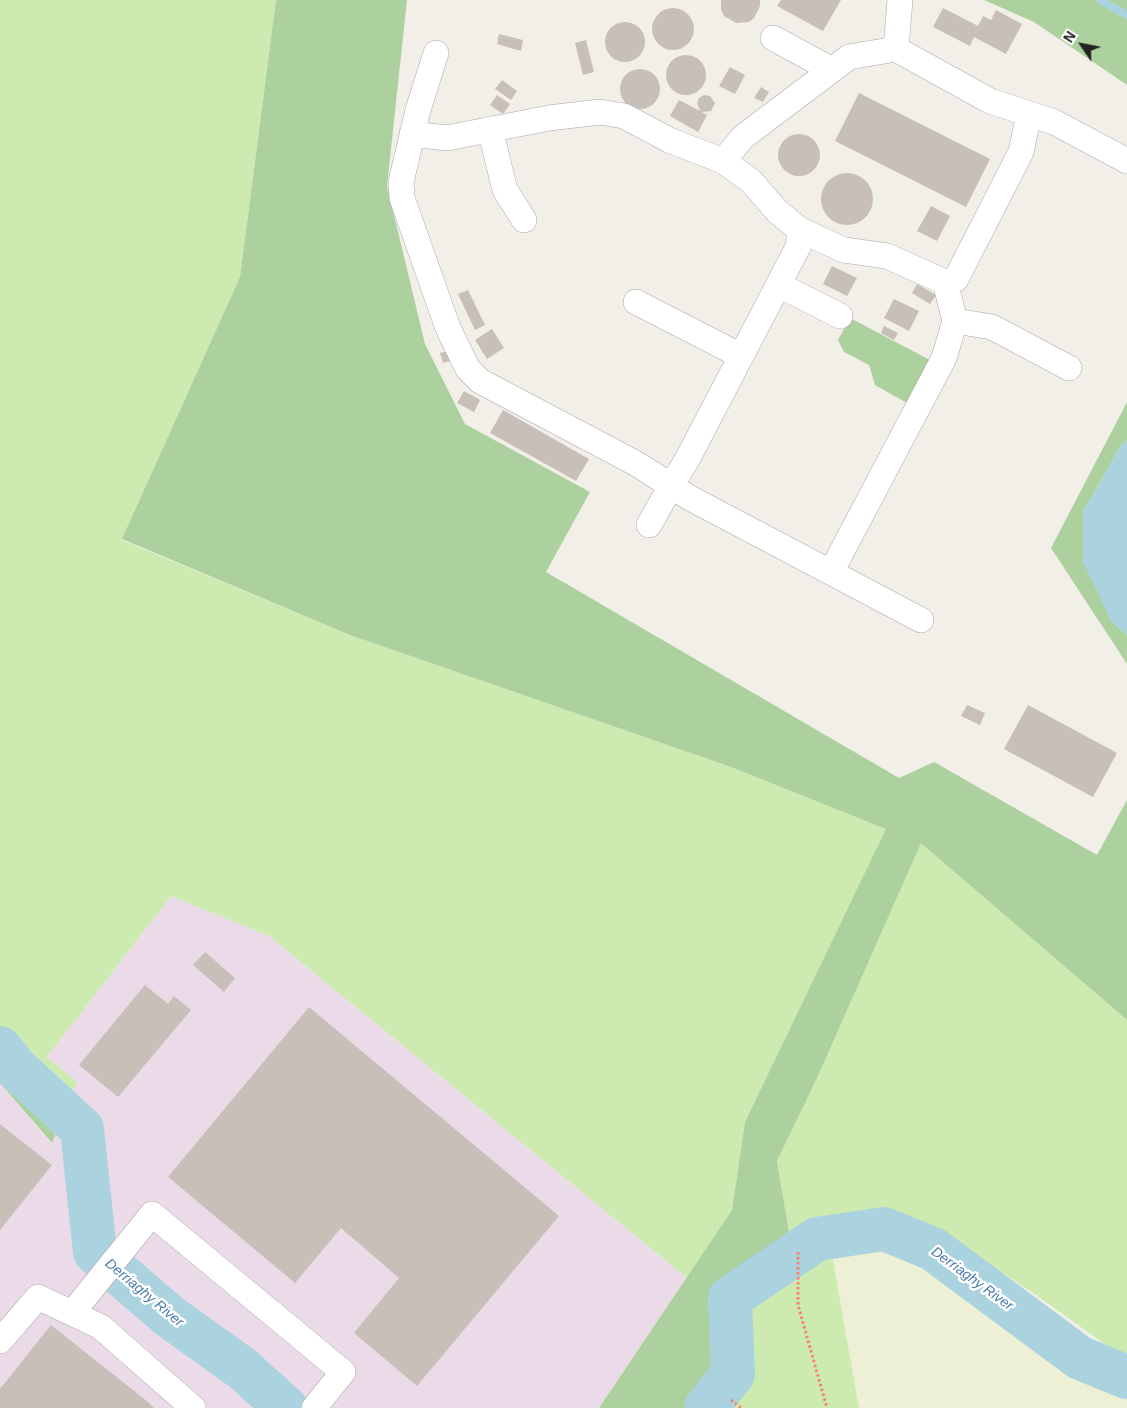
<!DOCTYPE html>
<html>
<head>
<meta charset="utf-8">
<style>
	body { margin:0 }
	#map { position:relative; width:1127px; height:1408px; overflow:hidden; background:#f2efe9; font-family:Helvetica,sans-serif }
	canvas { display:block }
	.north { position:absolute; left:1057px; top:20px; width:50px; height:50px; -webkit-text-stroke:4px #fff; paint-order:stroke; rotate:303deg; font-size:14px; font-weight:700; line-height:20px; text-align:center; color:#222 }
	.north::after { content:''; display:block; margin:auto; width:18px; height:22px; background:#222; clip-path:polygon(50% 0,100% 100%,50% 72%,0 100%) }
</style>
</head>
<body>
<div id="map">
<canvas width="1127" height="1408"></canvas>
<div class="north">N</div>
</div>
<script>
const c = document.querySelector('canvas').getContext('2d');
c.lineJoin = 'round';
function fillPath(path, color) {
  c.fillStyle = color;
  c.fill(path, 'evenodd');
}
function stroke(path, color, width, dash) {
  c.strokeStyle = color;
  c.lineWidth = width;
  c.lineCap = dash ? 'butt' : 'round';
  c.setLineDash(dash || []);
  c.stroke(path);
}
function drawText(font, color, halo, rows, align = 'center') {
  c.font = font + ' Helvetica,sans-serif';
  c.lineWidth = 5;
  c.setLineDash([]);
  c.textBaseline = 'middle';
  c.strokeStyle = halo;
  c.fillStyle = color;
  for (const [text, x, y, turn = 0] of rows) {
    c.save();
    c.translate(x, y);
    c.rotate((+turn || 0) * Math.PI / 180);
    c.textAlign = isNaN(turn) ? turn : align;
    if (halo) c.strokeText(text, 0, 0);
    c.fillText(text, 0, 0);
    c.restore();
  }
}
const industrial = new Path2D(`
	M171,896L269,936L687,1278L599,1408H0V1083L51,1143L70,1094L78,1083L47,1057Z`);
const farmland = new Path2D(`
	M887,1245L917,1255L1077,1363L1127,1383V1408H859L832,1255Z`);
const grass = new Path2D(`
	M0,0H276L240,277L122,540L350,635L731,767L887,829L745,1122L732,1210L687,1278L269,936L171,896L47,1057L78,1083L70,1094L13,1046L0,1027Z
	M921,842L1127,1020V1360L1039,1297L940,1231L879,1210L790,1238L777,1161L818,1076Z
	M832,1255L859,1408H722L742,1389L743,1299L808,1259Z`);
const forest = new Path2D(`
	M276,0H407L387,186L425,344L465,424L590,492L546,572L899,778L934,762L1097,855L1127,800V1020L921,843L818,1076L777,1161L790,1238L717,1296L725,1348L715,1383L687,1408H599L732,1210L745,1122L886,829L731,767L350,635L122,539L240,277Z
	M984,0H1127V85L1034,22Z
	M850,318L930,360L907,403L875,385L869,365L844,352L838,340Z
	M1127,402V441L1122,444L1083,512L1111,621L1127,635V664L1051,548Z
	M0,1027L13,1046L70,1094L52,1143L0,1083Z`);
const water = new Path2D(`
	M1127,441V635L1111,621L1083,562V512L1122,444Z`);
const stream = new Path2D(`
	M1100,0L1127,15`);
const river = new Path2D(`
	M0,1048L16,1068L82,1129L95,1252L169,1316L243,1369L286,1408
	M706,1408L733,1374L730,1298L817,1239L884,1229L933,1249L1080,1358L1127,1377`);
const building = new Path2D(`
	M721,0H760V6L754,18L749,22L736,23L724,16L721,10Z
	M781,0H841L823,31L777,6Z
	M652 29a21 21 0 1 1 42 0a21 21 0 1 1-42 0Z
	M943,8L978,26L983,16L991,20L996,10L1022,24L1006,54L974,37L970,46L933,27Z
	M605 42a20 20 0 1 1 40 0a20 20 0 1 1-40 0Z
	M499,34L523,40L521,51L497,44Z
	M586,40L594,72L583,75L575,43Z
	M666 75a20 20 0 1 1 40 0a20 20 0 1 1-40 0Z
	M730,67L745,75L735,94L719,86Z
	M620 89a20 20 0 1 1 40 0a20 20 0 1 1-40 0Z
	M502,80L517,91L511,100L495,89Z
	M761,87L769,92L763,102L754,98Z
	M859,93L990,159L966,207L835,141Z
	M497,95L510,104L503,114L490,105Z
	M704,95L710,96L715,103L711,111L702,112L707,115L698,132L670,116L679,100L700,111L697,103L699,98Z
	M778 155a21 21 0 1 1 42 0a21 21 0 1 1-42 0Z
	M821 199a26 26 0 1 1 52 0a26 26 0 1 1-52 0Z
	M931,206L950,216L937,241L917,231Z
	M832,266L857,278L847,296L823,284Z
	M917,284L936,295L930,304L912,293Z
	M468,290L485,325L475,330L458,294Z
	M894,299L919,311L909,331L884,318Z
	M884,326L898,333L894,340L881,333Z
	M492,329L504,348L487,359L475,340Z
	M447,351L450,361L443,363L440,353Z
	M464,391L480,400L474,412L457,403Z
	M503,410L589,459L576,481L490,433Z
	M967,705L985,713L980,725L961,716Z
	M1028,705L1117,753L1093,797L1004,749Z
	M205,952L235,978L224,992L193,965Z
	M145,985L168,1004L174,996L191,1010L118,1097L79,1065Z
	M309,1007L559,1216L417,1386L354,1333L399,1278L341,1228L295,1283L168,1177Z
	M0,1124L52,1165L0,1230Z
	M51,1325L148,1402L154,1408H0V1389Z`);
const path = new Path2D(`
	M798,1252V1305L827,1408
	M731,1400L741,1408`);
const minor = new Path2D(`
	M773,38L832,70
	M896,49L900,0
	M436,53L418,110L401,182L402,198L448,328L468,369L480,381L637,464L690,498L921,620
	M490,129L505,190L524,220
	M412,134L447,138L549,118L600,112L624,116L669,140L723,161L751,181L777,211L800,230L844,250L887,256L945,282L956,279L1021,152L1029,114
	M723,161L743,137L849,57L896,49L990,101L1054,122L1127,161
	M779,285L840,316
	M636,302L741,356
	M955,321L992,327L1069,368
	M649,525L671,486L688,458L798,247L800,230
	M831,572L944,358L955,321L945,282
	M73,1312L152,1214L343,1372L314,1408
	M0,1341L38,1297L101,1327L193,1408`);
const waterNames = [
	["Derriaghy River",972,1279,36],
	["Derriaghy River",144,1293,40]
];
fillPath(industrial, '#ebdbe8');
fillPath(farmland, '#eef0d5');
fillPath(grass, '#cdebb0');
fillPath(forest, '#add19e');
fillPath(water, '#aad3df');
stroke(stream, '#aad3df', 8);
stroke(river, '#aad3df', 44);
fillPath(building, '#c7bfb8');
stroke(minor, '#a9a9a9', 26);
stroke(path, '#fa8072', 3, [2.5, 2.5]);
stroke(minor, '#fff', 25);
drawText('italic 14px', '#4a7aab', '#fff', waterNames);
</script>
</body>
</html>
